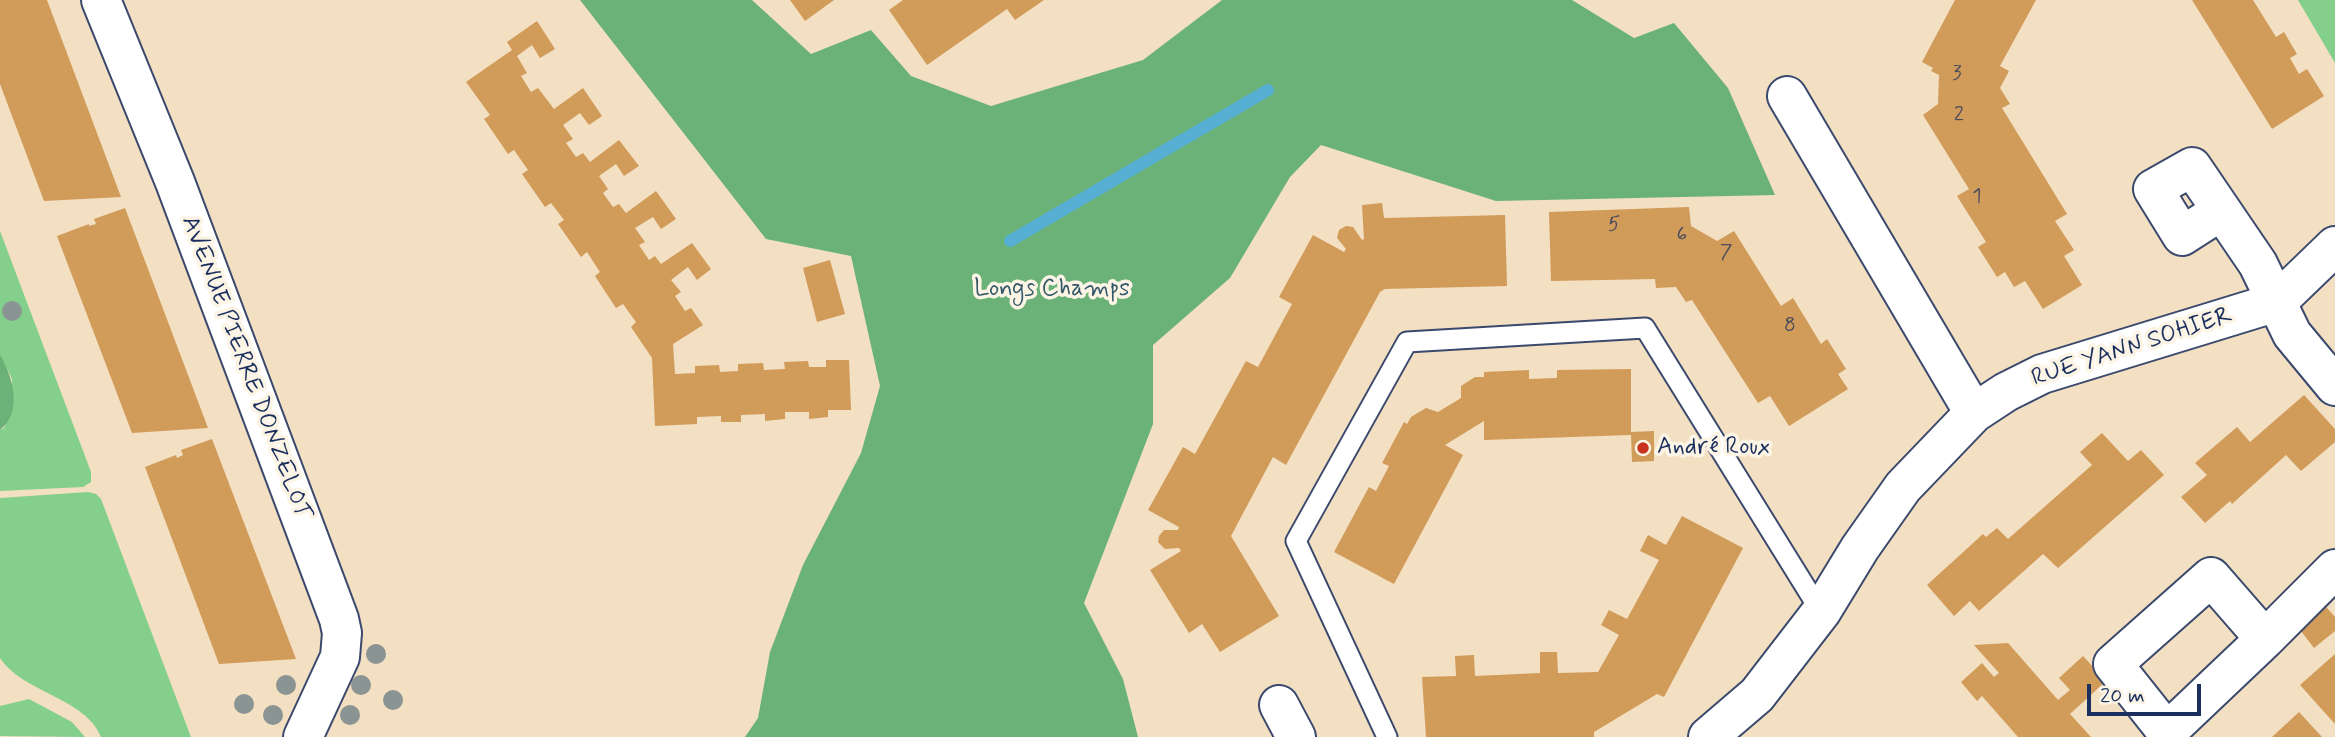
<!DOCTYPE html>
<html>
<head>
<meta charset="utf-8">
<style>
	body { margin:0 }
	#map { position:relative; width:2335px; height:737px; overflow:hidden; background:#f3dfc2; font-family:Mynerve,sans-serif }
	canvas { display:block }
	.scale { position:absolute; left:2087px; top:684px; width:114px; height:32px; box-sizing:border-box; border:4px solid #1b2f5e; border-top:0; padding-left:9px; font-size:21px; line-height:24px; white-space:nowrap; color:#1b2f5e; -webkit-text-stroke:5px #fcf5e5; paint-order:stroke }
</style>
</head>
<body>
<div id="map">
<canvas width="2335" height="737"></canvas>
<div class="scale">20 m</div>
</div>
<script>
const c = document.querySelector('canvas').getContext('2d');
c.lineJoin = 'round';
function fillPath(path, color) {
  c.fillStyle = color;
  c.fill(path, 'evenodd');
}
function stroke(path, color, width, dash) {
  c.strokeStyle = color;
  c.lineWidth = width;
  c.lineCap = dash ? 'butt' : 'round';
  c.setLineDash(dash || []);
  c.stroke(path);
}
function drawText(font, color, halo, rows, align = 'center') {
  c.font = font + ' Mynerve,sans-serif';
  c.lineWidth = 7;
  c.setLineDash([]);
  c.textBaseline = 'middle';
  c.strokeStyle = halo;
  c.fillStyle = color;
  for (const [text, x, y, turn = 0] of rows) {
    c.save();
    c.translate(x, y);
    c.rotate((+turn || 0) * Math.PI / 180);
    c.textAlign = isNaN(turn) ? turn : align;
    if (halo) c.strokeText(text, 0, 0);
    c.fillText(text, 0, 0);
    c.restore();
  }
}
const green = new Path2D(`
	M2298,0H2335V63Z
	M0,231L91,472V482L83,487L0,491V430L4,428L12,409V379L0,354Z
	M88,492L96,494L101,499L191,737H101C86,698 23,693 0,658V498Z
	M29,699L72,722L85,737L0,736V706Z`);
const forest = new Path2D(`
	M580,0H752L811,54L871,30L911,76L991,106L1143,60L1222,0H1572L1634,38L1674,23L1728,88L1775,195L1496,201L1321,145L1290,177L1230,278L1153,345V424L1084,603L1123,679L1138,737H745L758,718L770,652L803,565L861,453L880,386L851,256L766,239Z
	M0,354C12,376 24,411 0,430Z`);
const stream = new Path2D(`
	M1010,241L1268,90`);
const building = new Path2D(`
	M0,0H47L121,197L44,201L0,84Z
	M790,0H834L805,21Z
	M903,0H1044L1015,20L1007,9L927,65L889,10Z
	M1955,0H2036L2000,66L2009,71L2000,88L2010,104L2002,108L2067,214L2055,221L2074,250L2064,256L2082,285L2043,309L2025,281L2014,287L2005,272L1997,277L1978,247L1986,242L1957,196L1969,189L1923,115L1938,104L1939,75L1931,71L1933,68L1922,62Z
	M2192,0H2253L2276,37L2284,32L2297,54L2290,58L2299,74L2307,69L2324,96L2272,129Z
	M537,21L555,49L540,58L532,45L517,56L527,73L521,76L531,92L538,88L554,109L583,88L602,116L589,125L580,113L563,125L573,139L566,143L576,157L583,153L590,162L619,140L639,166L624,176L616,164L599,176L608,189L603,193L613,207L619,204L626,213L656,191L676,219L661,229L653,217L635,228L645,242L639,245L649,260L655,256L661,264L692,243L711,269L697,280L688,267L671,280L681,292L675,296L685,311L691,308L703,325L673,344L675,374L695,373V366L719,365L720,372L738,371V364L763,363L764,370L785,369L784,362L808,361L809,367H826V360H849L851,410H828V417L809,419V412H785V419L765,421V414L741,415V422H721V416L697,417V424L655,426L652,358L631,327L636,322L623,304L616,308L595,276L600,272L587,252L581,257L558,224L564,220L551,203L545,207L522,174L528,170L514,150L508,154L484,119L490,115L466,82L512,50L507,42Z
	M1382,203L1384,218L1505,215L1507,286L1385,289L1380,292L1286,465L1273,457L1231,536L1279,616L1220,652L1202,624L1189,633L1150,570L1181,551L1179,548L1165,549L1158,542L1159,536L1164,530H1178L1179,527L1148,510L1183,447L1195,454L1246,361L1258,367L1292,304L1279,297L1313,235L1344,252L1346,249L1337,238L1339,230L1346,226L1353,227L1362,240L1364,239L1362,205Z
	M1689,207L1691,226L1717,241L1734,231L1781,306L1793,298L1821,344L1827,339L1846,369L1838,374L1848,389L1789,426L1770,396L1758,403L1692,300L1686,302L1676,287L1656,288L1655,279L1551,281L1549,212Z
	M125,208L208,428L132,433L57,236L89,224V226L96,224L94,219Z
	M830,260L845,314L817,322L803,268Z
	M1631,369V432L1654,431V461L1632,462L1631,435L1484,440V421L1445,445L1463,455L1394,584L1334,552L1369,487L1376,491L1389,466L1382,463L1404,422L1407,424L1411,417L1426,408L1438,412L1461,398V386L1475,377H1484V372L1529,370V379L1557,378V370Z
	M2304,395L2335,429V442L2301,471L2286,455L2232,504L2230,501L2205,523L2181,497L2207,475L2195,463L2237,427L2250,442Z
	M2102,433L2128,461L2141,450L2164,475L2058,568L2043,554L1979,611L1970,601L1954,616L1927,585L1983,534L1986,537L1997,528L2008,539L2092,465L2080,452Z
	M212,439L296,659L219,664L145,467L176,455L177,458L183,455L181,450Z
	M1682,516L1743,548L1664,697L1657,694L1594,732V737H1426L1422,677L1456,676L1455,656L1474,655L1475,676L1540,673V652H1557L1558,673L1598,672L1619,635L1601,625L1609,610L1627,619L1659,560L1640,551L1648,535L1666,545Z
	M2320,600L2335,617V631L2314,648L2294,622Z
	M2008,643L2058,700L2070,690L2059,678L2083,656L2106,681L2070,714L2091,737H2018L1982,696L1977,701L1961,682L1982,663L1994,677L1999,673L1974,645Z
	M2335,654V724L2300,685Z
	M2299,712L2322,737H2272Z`);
const service = new Path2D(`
	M1387,737L1296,541L1407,342L1645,328L1821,612`);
const minor = new Path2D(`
	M101,0L175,182L339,619L342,633L340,657L303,737
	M1787,96L1974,413
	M2221,211L2182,236L2153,189L2192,167L2258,264L2292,334L2335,386
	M2211,577L2265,639L2167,732L2113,664Z
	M2265,639L2335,569
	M1279,705L1296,737
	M1708,737L1757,695L1821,612L1860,548L1903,487L1974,413L2006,392L2042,374L2277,302L2335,246`);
const trees = [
	[12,311],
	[376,654],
	[286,685],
	[361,685],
	[393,700],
	[244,704],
	[273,715],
	[350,715]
];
const markers = [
	[1643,448,7,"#c8321e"]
];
const numberNames = [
	["3",1957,75],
	["2",1959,116],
	["1",1977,198],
	["5",1614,226],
	["6",1682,236],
	["7",1726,254],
	["8",1790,327]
];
const parkNames = [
	["Longs Champs",1052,290]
];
const streetNames = [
	["RUE YANN SOHIER",2132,348,-18],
	["AVENUE PIERRE DONZELOT",245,368,69]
];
const poiNames = [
	["André Roux",1657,448]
];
fillPath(green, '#84cf8c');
fillPath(forest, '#6bb278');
stroke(stream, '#57afd4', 12);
fillPath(building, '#d19b59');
stroke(service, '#3b496d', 23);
stroke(minor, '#3b496d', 42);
stroke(service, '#fff', 19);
stroke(minor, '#fff', 38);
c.fillStyle = '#8a9492';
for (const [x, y] of trees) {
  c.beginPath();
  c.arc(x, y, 10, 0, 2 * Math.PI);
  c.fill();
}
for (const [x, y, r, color] of markers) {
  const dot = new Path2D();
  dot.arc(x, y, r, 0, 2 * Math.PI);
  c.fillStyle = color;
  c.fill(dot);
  stroke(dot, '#fcf5e5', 2.5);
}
drawText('21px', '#484a5d', null, numberNames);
drawText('24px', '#35576a', '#fcf5e5', parkNames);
drawText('24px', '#1b2f5e', '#fcf5e5', streetNames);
drawText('24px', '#1b2f5e', '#fcf5e5', poiNames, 'left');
</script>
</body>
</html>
